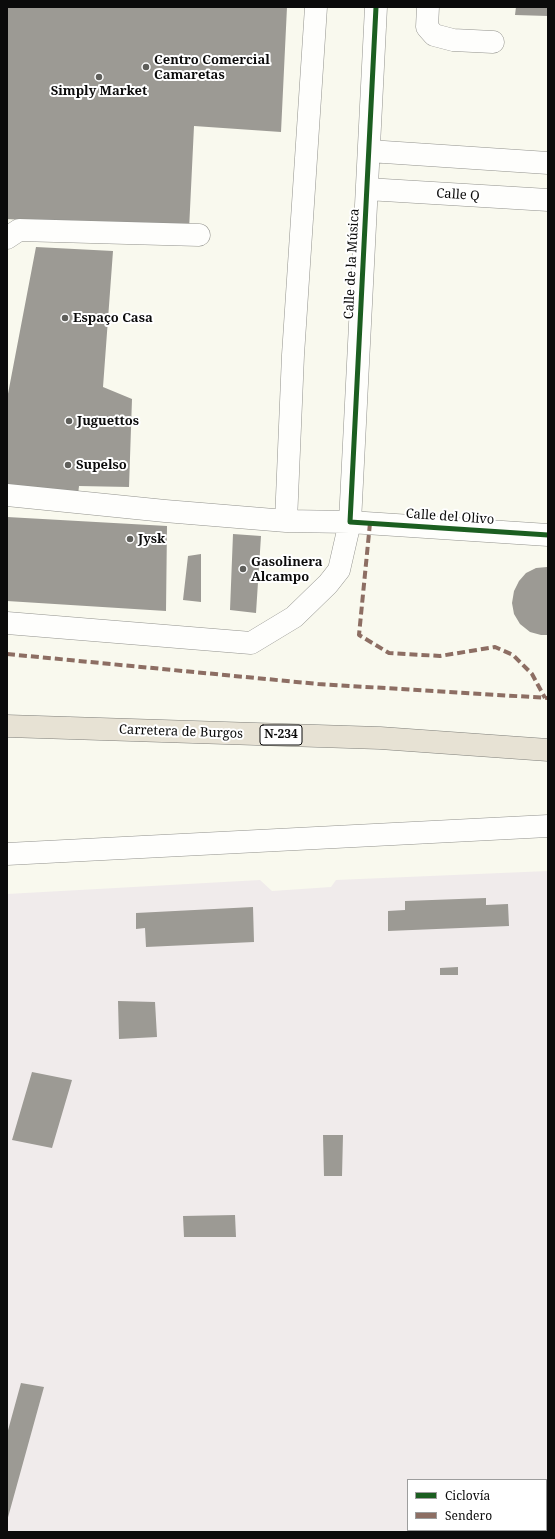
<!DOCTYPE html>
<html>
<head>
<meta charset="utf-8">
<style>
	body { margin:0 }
	#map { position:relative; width:555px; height:1539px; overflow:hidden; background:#f9f9ee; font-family:"Noto Serif",serif }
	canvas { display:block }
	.frame { position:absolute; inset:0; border:8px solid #0b0b0b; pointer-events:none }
	.legend { position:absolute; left:407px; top:1479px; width:140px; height:52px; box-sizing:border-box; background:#fff; border:1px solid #9d9d9d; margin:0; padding:5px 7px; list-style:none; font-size:12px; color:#0b0b0b }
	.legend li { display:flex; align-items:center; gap:8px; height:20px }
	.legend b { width:20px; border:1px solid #9d9d9d }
</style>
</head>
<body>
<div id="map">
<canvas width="555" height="1539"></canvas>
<div class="frame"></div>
<ul class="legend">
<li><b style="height:5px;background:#1b5e20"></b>Ciclovía</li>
<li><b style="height:5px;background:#8d6e63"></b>Sendero</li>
</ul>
</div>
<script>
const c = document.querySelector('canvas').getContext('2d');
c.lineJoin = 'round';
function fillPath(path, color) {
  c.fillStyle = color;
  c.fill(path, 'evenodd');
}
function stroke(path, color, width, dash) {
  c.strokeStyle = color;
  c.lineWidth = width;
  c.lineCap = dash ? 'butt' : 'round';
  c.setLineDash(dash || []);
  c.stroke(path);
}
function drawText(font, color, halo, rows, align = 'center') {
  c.font = font + ' "Noto Serif",serif';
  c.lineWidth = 4;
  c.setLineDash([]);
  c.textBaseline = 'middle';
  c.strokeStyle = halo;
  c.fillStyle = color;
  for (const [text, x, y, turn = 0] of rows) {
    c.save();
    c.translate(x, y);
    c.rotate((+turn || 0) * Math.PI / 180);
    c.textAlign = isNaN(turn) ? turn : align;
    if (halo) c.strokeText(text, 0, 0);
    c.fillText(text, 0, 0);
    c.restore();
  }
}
const industrial = new Path2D(`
	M548,871V1532H7V894L260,880L272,891L331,887L336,880ZM408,1480H546V1530H408Z`);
const building = new Path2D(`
	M7,7H287L281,132L194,126L189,230L7,219Z
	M516,7H548V16L515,15Z
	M36,247L113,251L103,387L132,399L129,487L79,486L78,495L7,486V399Z
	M7,517L167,526L166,611L7,601Z
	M233,534L261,536L256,613L230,610Z
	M201,554V602L183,600L188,556Z
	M547,567L548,635H541L530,632L520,624L514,614L512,603L514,591L519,581L526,573L536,568Z
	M486,898V905L508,904L509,926L388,931V911L405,910V901Z
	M253,907L254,942L146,947L145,928L136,929V913Z
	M458,967V975H440V968Z
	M118,1001L155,1002L157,1037L119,1039Z
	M32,1072L72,1080L52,1148L12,1140Z
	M323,1135H343L342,1176H324Z
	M235,1215L236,1237H184L183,1216Z
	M21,1383L44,1387L7,1521V1434Z`);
const minor = new Path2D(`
	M428,7L427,27L434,35L453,40L493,42
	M369,151L548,163
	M367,189L548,200
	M7,238L19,230L199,235
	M7,495L165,511L286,521L350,522L548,535
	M286,521L293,355L316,7
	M7,623L251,643L294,617L328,584L339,570L350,522L376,7
	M7,854L548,826`);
const highway = new Path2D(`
	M7,726L380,738L548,750`);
const quiet = new Path2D(`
	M370,523L359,635L389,653L440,656L495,647L513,655L532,674L545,698
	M7,654L318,684L548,698`);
const cycleway = new Path2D(`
	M376,7L350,522L548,535`);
const markers = [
	[146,67,4,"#5e5e5a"],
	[99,77,4,"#5e5e5a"],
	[65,318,4,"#5e5e5a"],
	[69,421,4,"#5e5e5a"],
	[68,465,4,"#5e5e5a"],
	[130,539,4,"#5e5e5a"],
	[243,569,4,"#5e5e5a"]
];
const shields = [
	[281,735,42]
];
const shieldNames = [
	["N-234",281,735]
];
const poiNames = [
	["Centro Comercial",154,60],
	["Camaretas",154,75],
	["Simply Market",99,91,"center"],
	["Espaço Casa",73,318],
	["Juguettos",77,421],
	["Supelso",76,465],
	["Jysk",138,539],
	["Gasolinera",251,562],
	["Alcampo",251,577]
];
const streetNames = [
	["Calle Q",458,195,4],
	["Calle de la Música",352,264,-87],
	["Calle del Olivo",450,517,4],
	["Carretera de Burgos",181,732,2]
];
fillPath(industrial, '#f0ebeb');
fillPath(building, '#9c9a94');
stroke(minor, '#92928d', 23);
stroke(highway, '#7f7f7a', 23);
stroke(minor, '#fefefc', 22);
stroke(highway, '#e7e2d4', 22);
stroke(quiet, '#8d6e63', 4, [8, 4]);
stroke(cycleway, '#1b5e20', 5);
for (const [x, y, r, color] of markers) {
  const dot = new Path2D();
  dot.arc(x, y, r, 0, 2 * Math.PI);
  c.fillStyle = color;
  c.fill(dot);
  stroke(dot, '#fff', 1.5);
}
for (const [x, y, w] of shields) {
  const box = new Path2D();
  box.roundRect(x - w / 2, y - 10, w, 20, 3);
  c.fillStyle = '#fff';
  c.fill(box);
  stroke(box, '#0b0b0b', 1);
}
drawText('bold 12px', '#0b0b0b', null, shieldNames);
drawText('bold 13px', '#0b0b0b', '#fff', poiNames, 'left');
drawText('13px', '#0b0b0b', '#fff', streetNames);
</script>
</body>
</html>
